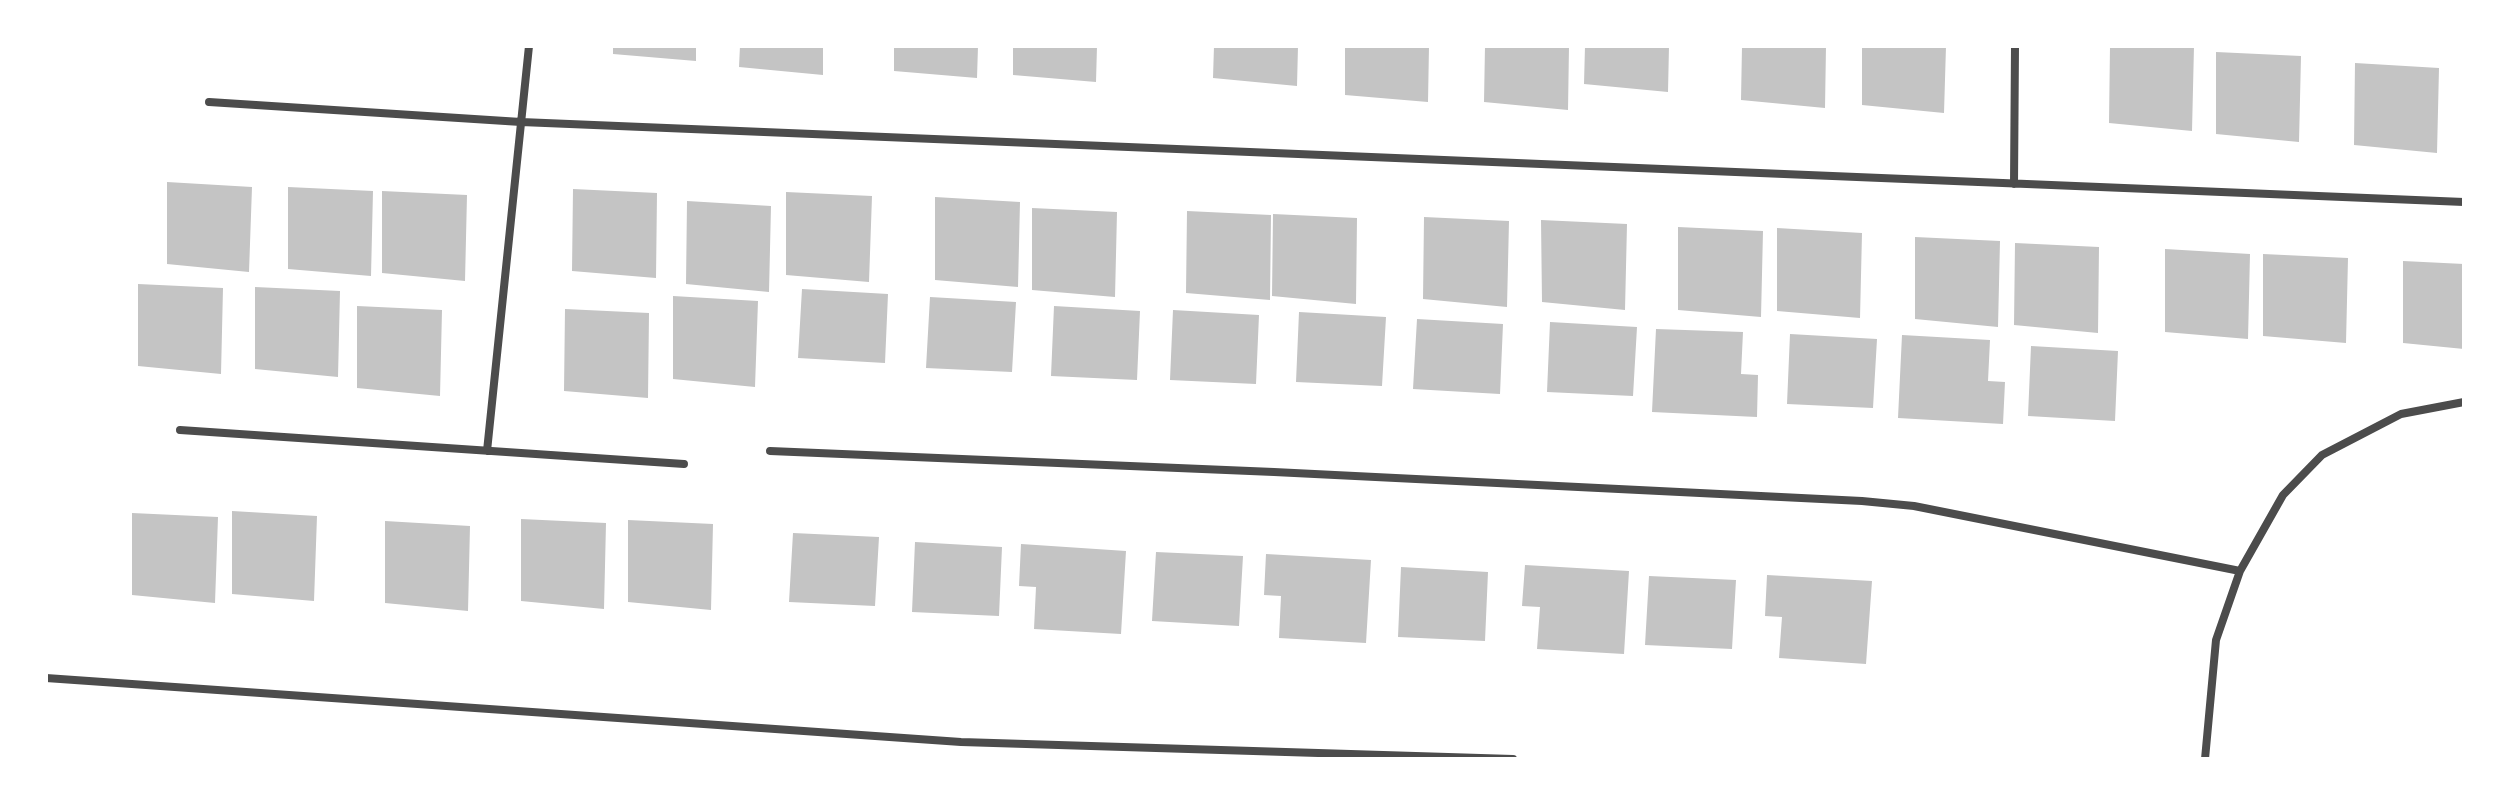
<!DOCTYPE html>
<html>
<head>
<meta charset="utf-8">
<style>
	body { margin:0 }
	#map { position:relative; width:2510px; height:805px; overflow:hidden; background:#fff; font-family:Figtree,sans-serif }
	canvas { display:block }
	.frame { position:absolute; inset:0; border:48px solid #fff; pointer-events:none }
</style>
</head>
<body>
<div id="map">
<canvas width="2510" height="805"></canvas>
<div class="frame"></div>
</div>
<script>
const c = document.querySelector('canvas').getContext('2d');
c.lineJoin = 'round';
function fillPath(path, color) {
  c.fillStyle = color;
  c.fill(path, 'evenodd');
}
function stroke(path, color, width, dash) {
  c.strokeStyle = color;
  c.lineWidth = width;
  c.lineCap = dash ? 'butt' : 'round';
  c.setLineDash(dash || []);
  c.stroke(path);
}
const building = new Path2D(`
	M613,46H696V61L613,54Z
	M740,46H823V75L739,67Z
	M894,46H978L977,78L894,71Z
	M1013,46H1097L1096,82L1013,75Z
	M1214,46H1298L1297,86L1213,78Z
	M1345,46H1429L1428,102L1345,95Z
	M1485,46H1569L1568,110L1484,102Z
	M1585,46H1669L1668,92L1584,84Z
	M1742,46H1826L1825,108L1741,100Z
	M1862,46H1946L1944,113L1862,105Z
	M2110,46H2194L2192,131L2109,123Z
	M2216,52L2301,56L2299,142L2216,134Z
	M2355,63L2439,68L2437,153L2354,145Z
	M167,182L252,187L249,272L167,264Z
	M288,187L373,191L371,276L288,269Z
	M573,189L657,193L656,278L572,271Z
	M382,191L467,195L465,281L382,273Z
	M786,192L872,196L869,282L786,275Z
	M935,197L1020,202L1018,287L935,280Z
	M687,201L771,206L769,292L686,284Z
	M1032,208L1117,212L1115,297L1032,290Z
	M1187,211L1271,215L1270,300L1186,293Z
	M1273,214L1357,218L1356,304L1272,296Z
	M1424,217L1509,221L1507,307L1423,299Z
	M1541,220L1627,224L1625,310L1542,302Z
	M1678,227L1763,231L1761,317L1678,310Z
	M1777,228L1862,233L1860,318L1777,311Z
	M1915,237L2000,241L1998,327L1915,319Z
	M2015,243L2099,247L2098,333L2014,325Z
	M2165,249L2250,254L2248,339L2165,332Z
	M2263,254L2348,258L2346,343L2263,336Z
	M2403,261L2464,264V349L2403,343Z
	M138,284L223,288L221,374L138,366Z
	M255,287L340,291L338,377L255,369Z
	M802,289L888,294L885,363L798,358Z
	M673,296L758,301L755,387L673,379Z
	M930,297L1016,302L1012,372L926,368Z
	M357,306L442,310L440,396L357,388Z
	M1054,306L1140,311L1137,380L1051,376Z
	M565,309L649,313L648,398L564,391Z
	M1173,310L1259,315L1256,384L1170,380Z
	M1299,312L1386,317L1382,386L1296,382Z
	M1417,319L1503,324L1500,394L1413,389Z
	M1550,322L1637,327L1633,396L1547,392Z
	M1656,329L1743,332L1741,374L1758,375L1757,417L1652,412Z
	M1790,334L1877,339L1873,408L1787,404Z
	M1902,335L1990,340L1988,381L2005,382L2003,424L1898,418Z
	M2031,346L2118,351L2115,421L2028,416Z
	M232,511L317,516L314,601L232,594Z
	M132,513L218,517L215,603L132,595Z
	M521,519L606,523L604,609L521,601Z
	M628,520L713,524L711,610L628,602Z
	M385,521L470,526L468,611L385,603Z
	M793,533L879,537L875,606L789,602Z
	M915,542L1002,547L999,616L912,612Z
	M1021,544L1126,551L1121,634L1034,629L1036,587L1019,586Z
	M1156,552L1243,556L1239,626L1152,621Z
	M1266,554L1371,560L1366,643L1279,638L1281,596L1264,595Z
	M1525,565L1629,571L1624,654L1537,649L1540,607L1522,606Z
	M1401,567L1488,572L1485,641L1398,637Z
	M1767,575L1872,581L1866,664L1779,658L1782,617L1765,616Z
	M1649,576L1736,580L1732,649L1645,645Z`);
const minor = new Path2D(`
	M209,102L521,122L2464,202
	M2014,184L2015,46
	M180,430L684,464
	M487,451L529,46
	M770,451L1274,472L1862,501L1914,506L2240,571
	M46,678L961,742L1513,759
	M2205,759L2216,640L2240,571L2283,495L2322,455L2401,414L2464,402`);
fillPath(building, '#c4c4c4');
stroke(minor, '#4c4c4c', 8);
</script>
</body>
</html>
